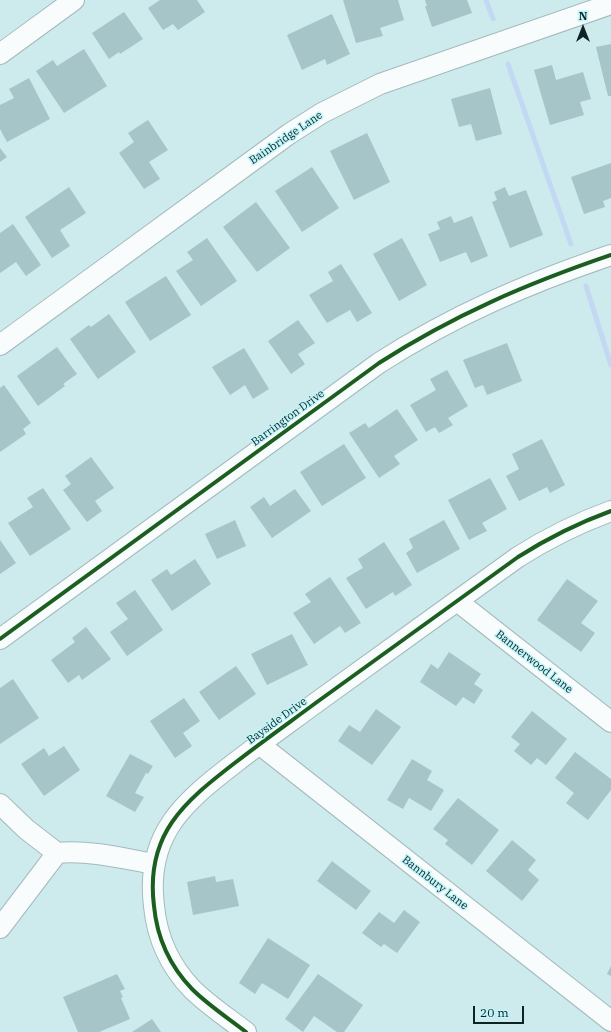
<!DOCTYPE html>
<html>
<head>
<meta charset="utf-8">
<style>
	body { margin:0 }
	#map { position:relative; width:611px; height:1032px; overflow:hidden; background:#cdeaed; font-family:"IBM Plex Serif",serif }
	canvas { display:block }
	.north { position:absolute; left:563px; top:8px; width:40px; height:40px; -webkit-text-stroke:3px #c0f5fa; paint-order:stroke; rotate:0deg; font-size:11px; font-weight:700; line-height:16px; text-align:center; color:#0d2224 }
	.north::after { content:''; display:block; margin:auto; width:14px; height:18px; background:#0d2224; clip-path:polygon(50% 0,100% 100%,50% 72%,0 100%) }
	.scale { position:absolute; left:473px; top:1006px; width:51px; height:18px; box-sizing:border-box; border:2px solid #0d2224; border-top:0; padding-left:5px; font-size:12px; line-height:14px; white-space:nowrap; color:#0d2224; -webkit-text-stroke:3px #c0f5fa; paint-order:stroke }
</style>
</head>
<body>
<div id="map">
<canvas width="611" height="1032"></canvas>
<div class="north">N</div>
<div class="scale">20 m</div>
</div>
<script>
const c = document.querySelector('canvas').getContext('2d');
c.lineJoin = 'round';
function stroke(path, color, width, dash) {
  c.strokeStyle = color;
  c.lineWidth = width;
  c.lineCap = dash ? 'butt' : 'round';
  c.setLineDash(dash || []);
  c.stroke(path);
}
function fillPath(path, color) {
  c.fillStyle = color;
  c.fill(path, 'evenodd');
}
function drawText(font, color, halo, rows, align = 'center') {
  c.font = font + ' "IBM Plex Serif",serif';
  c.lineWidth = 3;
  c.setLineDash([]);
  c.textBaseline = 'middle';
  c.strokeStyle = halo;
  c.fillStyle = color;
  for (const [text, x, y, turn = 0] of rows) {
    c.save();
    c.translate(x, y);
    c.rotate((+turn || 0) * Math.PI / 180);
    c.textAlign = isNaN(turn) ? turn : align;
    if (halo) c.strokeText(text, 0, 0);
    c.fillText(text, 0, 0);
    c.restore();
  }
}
const stream = new Path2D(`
	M486,0L493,19
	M508,64L571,244
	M586,286L611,365`);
const building = new Path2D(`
	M160,0H197L205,12L178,30L173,24L163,30L148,8Z
	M343,0H398L404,20L380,28L383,36L356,43Z
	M425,0H467L472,13L432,27L425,6H427Z
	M124,12L143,39L120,54L119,52L109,59L92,33Z
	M332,14L350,54L327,65L325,59L302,70L287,35Z
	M611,44V96H608L596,47Z
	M84,49L107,86L64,113L36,71L53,60L57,66Z
	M552,65L556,80L583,72L591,99L580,102L584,115L550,125L534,70Z
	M29,78L50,119L7,142L0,129V105L14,98L9,89Z
	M490,88L502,134L476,141L471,124L459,127L451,99Z
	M148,120L168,150L149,162L160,179L144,189L119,153L134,142L128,133Z
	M367,133L390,182L354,200L330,151Z
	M0,148L7,157L0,162Z
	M611,163V198L603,201L605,207L584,214L571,177Z
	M312,167L339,208L302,232L275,191Z
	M69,187L86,213L60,230L70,246L52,258L25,217Z
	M505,187L509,196L526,190L543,235L510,248L492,202L497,200L494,192Z
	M256,202L290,248L257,272L223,227Z
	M451,216L454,223L472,216L488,256L471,263L466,252L440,262L428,234L440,229L437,222Z
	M13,224L41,265L26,276L16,262L0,273V233Z
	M207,238L237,281L201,306L176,271L193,260L187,252Z
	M402,238L427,285L399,301L373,254Z
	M341,264L372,313L357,322L350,310L327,323L309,295L333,281L328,272Z
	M166,276L191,315L150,341L125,302Z
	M109,314L136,352L98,379L70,339L89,325L91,327Z
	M298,320L315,343L298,354L305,364L291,374L268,341Z
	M507,343L522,381L487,395L483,385L475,388L463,360Z
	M57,347L77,374L63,384L65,386L38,406L17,376Z
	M244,348L269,389L253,399L245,385L230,395L212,367Z
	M447,370L468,406L448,418L453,425L439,433L435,427L426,432L410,405L436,390L430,379Z
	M4,385L31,423L23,429L26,434L0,452V388Z
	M397,409L418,440L394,456L400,464L379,478L349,433L365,423L369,428Z
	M542,439L565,485L550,493L547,487L519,501L506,476L519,469L512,454Z
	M344,444L366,478L322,506L300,472Z
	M91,457L114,488L95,501L102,511L87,522L63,490L71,484L65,476Z
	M490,478L507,509L482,523L487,531L469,540L448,500Z
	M43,488L71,529L30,556L8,523L33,507L27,498Z
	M295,489L311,511L272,538L250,507L264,497L270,506Z
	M235,520L246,546L217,559L205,534Z
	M444,520L460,549L417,573L406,553L413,548L409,539Z
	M0,540L16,563L0,574Z
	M384,542L412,585L395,596L393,592L366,609L346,578L363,568L358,559Z
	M195,559L211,584L172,611L151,580L167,569L171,575Z
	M330,577L361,623L345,633L340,626L314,644L293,613L311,602L305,594Z
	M567,579L598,601L581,623L595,633L581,652L537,620Z
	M135,590L163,630L127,656L110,632L128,619L116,603Z
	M86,627L111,659L82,680L79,675L68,683L51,660L75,642L72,638Z
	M292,634L308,665L267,685L251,654Z
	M449,652L481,674L474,684L483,690L474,704L463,697L456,706L420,682L431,664L438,669Z
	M236,666L256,694L219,720L199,692Z
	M13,679L39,718L0,744V688Z
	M184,698L200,721L183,733L192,746L175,758L150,721Z
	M376,709L401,727L372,765L338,741L349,725L360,732Z
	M532,711L567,739L546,765L537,758L531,765L514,751L520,744L511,737Z
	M64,746L80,770L44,796L21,764L44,748L49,756Z
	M575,752L611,779V790L588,820L566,803L574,793L555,778Z
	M130,754L153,766L148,774L146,773L135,793L144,797L135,812L106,796Z
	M412,759L432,771L427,780L444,790L431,811L409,798L403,809L387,800Z
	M458,798L499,830L472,865L445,844L448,840L433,829Z
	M512,840L536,860L528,870L539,880L522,901L486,871Z
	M332,861L371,891L356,910L317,881Z
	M215,876L216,882L233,879L239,906L193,915L187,882Z
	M404,910L420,922L397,953L384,944L381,947L362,933L379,912L394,923Z
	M268,938L310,965L288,999L262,983L255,994L239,983Z
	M611,966V976L607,974Z
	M117,974L125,989L120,991L123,997L121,998L130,1019L99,1032H78L63,997Z
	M318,974L363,1005L344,1032H337L314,1016L303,1032L285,1019Z
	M152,1019L161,1032H132Z`);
const minor = new Path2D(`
	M0,54L74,0
	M0,345L289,134L322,113L380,84L611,4
	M457,601L611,722
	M0,639L379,363C454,315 526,284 611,255
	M259,744L611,1021
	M0,804L26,829L57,853
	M0,928L57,853C90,850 121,858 154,864
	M246,1032C228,1018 208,1005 192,989C169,965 157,938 154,906C145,834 184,802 236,762C263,741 290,722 317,702C384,654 451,605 518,557C548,538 578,523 611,511`);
const cycleway = new Path2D(`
	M0,639L379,363C454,315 526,284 611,255
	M246,1032C228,1018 208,1005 192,989C169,965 157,938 154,906C145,834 184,802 236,762C263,741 290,722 317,702C384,654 451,605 518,557C548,538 578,523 611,511`);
const streetNames = [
	["Bainbridge Lane",286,138,-34],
	["Barrington Drive",288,418,-36],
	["Bannerwood Lane",534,662,38],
	["Bayside Drive",277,721,-36],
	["Bannbury Lane",435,883,38]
];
stroke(stream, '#c2d8f3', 5);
fillPath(building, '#a6c5c8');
stroke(minor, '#a4babd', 22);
stroke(minor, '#f8fcfc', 20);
stroke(cycleway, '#1b5e20', 4);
drawText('11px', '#0d2224', '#c0f5fa', streetNames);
</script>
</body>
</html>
